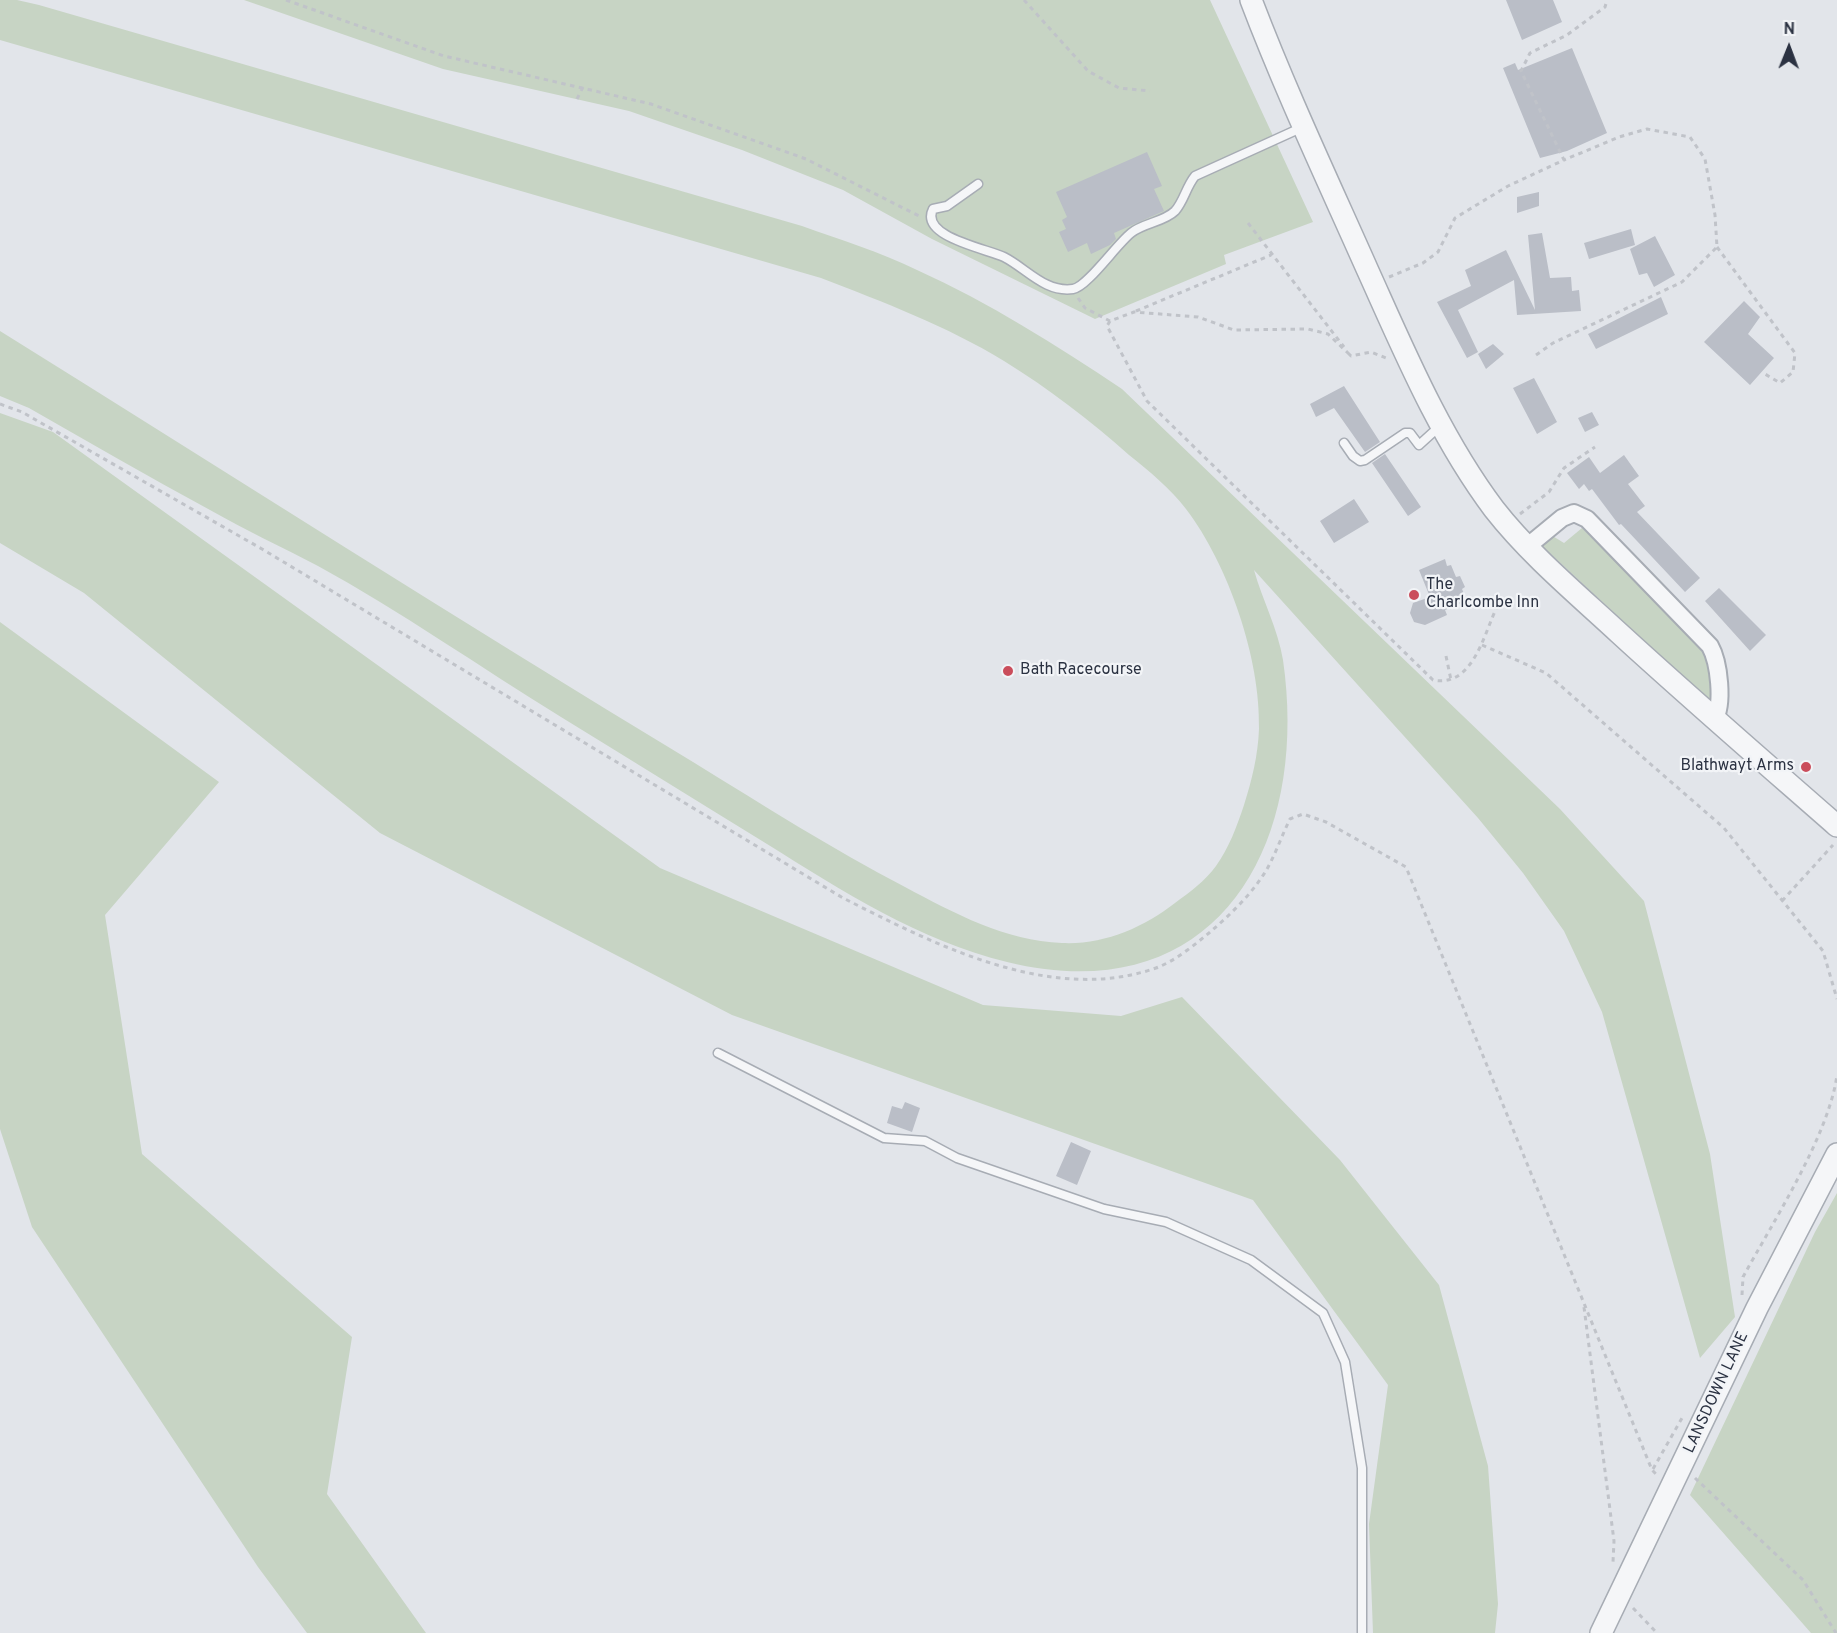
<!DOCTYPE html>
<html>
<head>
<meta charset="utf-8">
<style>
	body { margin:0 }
	#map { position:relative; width:1837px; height:1633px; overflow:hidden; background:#e2e5ea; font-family:Overpass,sans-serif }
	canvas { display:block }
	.north { position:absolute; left:1759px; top:18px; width:60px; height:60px; -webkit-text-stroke:4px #f2f4f7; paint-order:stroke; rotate:1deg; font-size:16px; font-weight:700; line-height:24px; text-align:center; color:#2b3242 }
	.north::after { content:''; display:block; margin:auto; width:21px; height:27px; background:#2b3242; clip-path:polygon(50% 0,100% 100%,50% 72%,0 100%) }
</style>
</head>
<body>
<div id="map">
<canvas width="1837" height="1633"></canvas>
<div class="north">N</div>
</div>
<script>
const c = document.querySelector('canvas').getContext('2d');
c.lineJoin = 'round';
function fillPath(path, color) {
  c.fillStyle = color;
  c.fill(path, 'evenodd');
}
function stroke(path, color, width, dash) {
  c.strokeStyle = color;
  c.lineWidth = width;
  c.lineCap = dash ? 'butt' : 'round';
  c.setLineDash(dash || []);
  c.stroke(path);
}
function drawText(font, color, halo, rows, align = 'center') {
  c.font = font + ' Overpass,sans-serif';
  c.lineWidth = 4.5;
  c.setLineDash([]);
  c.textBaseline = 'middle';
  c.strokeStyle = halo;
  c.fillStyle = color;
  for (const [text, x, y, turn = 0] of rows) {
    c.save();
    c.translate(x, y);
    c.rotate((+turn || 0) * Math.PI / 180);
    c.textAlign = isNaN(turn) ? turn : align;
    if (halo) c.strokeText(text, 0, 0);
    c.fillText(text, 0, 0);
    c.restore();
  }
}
const green = new Path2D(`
	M0,0H17L39,5L802,226C841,240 880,252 917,270C990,303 1056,345 1122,389L1560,809L1644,901L1710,1154L1735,1317L1700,1358L1602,1012L1564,931L1523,873L1478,818L1254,570C1262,599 1278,629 1283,660C1310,847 1216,1013 1007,962C920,941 842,891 767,844C698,802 630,759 561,717C480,667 400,611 318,566C282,547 245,530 210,510C149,477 89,442 29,408L0,396V331C231,475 460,621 693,762C763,805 832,849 905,887C954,913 1005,941 1062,943C1103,945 1143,928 1175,903C1190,892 1205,881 1216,866C1229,848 1237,826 1244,805C1252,780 1258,755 1259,729C1261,659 1228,564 1186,509C1170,488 1149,471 1129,455C1091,421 1048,388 1004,361C947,326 883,302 821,278L0,40Z
	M244,0H1210L1313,222L1224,255L1226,264L1095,319L932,239L843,190L742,150L629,111L443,69Z
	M0,413L53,432L660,868L983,1005L1121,1016L1182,997L1340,1160L1439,1285L1488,1466L1498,1604L1495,1633H1373L1369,1524L1388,1385L1253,1200L732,1015L380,833L84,593L0,543Z
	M1582,528L1701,645L1710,659L1712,704L1540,544L1551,535L1564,543Z
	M0,622L219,782L105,915L142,1154L352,1337L327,1494L426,1633H307L258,1567L32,1227L0,1129Z
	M1837,1193V1633H1811L1690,1495L1815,1232Z`);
const building = new Path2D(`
	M1506,0H1553L1562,22L1522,40Z
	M1572,48L1607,133L1567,151L1540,158L1503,68L1515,63L1518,70Z
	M1147,152L1162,186L1154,189L1164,211L1114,233L1116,239L1110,245L1091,254L1087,243L1068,252L1059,232L1066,229L1062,220L1067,217L1056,192Z
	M1539,192V206L1517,213V197Z
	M1631,229L1635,245L1589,259L1584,243Z
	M1542,233L1550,278L1571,277L1572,291L1579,290L1581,311L1517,315L1514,280L1458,310L1478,352L1467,358L1437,302L1471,286L1465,270L1506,250L1535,310L1528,235Z
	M1655,236L1675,275L1654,287L1647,273L1639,275L1630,249Z
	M1661,297L1668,314L1596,349L1588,334Z
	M1744,301L1760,317L1748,334L1774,358L1750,385L1704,342Z
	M1493,344L1504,354L1486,369L1478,354Z
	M1534,378L1557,422L1537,434L1513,388Z
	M1344,386L1380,442L1365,452L1334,408L1316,417L1310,404Z
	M1592,412L1599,425L1585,432L1578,418Z
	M1385,454L1421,507L1408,516L1372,463Z
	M1624,455L1639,476L1628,484L1645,506L1637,512L1700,578L1685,592L1621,524L1619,525L1592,489L1589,491L1584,484L1579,489L1567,473L1589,457L1600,473Z
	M1354,499L1369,522L1334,543L1320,521Z
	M1445,559L1447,566L1451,565L1456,577L1460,576L1465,587L1462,589L1467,601L1445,610L1447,615L1425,625L1414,622L1410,613L1413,603L1430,597L1419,570Z
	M1719,588L1766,635L1750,651L1705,601Z
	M905,1102L920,1108L912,1132L887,1123L892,1106L902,1109Z
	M1071,1142L1091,1151L1077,1185L1056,1176Z`);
const path = new Path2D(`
	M286,0L444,56L651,104L806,159L921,217
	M1024,0L1088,71L1119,88L1150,91
	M577,99L583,87
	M1248,223L1344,347
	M1717,247L1795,353L1793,372L1780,383L1765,374
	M1389,277L1423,263L1438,252L1455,218L1508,186L1564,160L1521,71L1530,53L1567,35L1605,7L1607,0
	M1078,298L1085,308L1110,321L1134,312L1198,317L1234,330L1308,329L1328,334L1348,353
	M1136,311L1271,255
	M1110,321L1107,326L1147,401L1433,680C1474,688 1484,632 1498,605
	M1348,353L1351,356L1371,352L1386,358
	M1536,355L1553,343L1682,282L1717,247L1715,215L1705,159L1690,137L1647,129L1619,137L1564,160
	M0,404L22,412L262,549L843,898C934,944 1051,1005 1156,968C1175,961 1193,946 1209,933C1230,915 1253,893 1267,869C1276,853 1282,835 1290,819L1303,814L1326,822L1406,867L1652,1470L1656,1474
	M1520,514L1549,492L1564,468L1595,447
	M1482,645L1546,673L1724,828L1823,951L1837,999
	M1446,656L1451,680
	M1782,901L1833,845
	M1742,1295L1743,1277C1773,1222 1829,1135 1837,1075
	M1584,1307L1614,1541L1613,1562
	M1653,1469L1682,1418
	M1695,1478L1803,1580L1836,1633
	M1633,1608L1657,1633`);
const service = new Path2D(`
	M978,184L947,206L933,209C919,237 988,249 1004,257C1026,268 1045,293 1073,289C1087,287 1116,245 1131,233C1143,223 1164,222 1175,211C1184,201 1186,187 1195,176L1303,127
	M1344,443L1353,456L1360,461L1365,460L1405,433H1410L1419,445L1441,425
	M718,1053L884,1138L925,1141L957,1158L1104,1209L1166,1222L1251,1260L1323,1313L1345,1362L1362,1468V1633`);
const minor = new Path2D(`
	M1528,546L1562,518L1574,513L1587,519L1710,646C1719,662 1724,704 1714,720`);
const tertiary = new Path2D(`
	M1251,0C1286,92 1328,181 1368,271C1405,353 1440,437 1494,509C1530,555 1577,594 1619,633C1691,699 1764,762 1837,826
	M1601,1633L1757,1308L1837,1154`);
const markers = [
	[1414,595,6,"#ca4d5b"],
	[1008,671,6,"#ca4d5b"],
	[1806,767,6,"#ca4d5b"]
];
const poiNames = [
	["The",1426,586],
	["Charlcombe Inn",1426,604],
	["Bath Racecourse",1020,671],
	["Blathwayt Arms",1794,767,"right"]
];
const streetNames = [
	["LANSDOWN LANE",1717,1393,-65]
];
fillPath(green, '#c7d4c4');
fillPath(building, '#babec7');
stroke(service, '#a7acb4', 11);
stroke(minor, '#a7acb4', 20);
stroke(tertiary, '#a7acb4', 24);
stroke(path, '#c0c3c9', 3, [4.5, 4.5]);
stroke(service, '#f5f6f8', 8);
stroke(minor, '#f5f6f8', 16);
stroke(tertiary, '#f5f6f8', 21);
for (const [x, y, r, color] of markers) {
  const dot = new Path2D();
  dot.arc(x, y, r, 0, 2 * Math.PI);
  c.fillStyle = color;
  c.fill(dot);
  stroke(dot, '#f2f4f7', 2);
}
drawText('16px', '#2b3242', '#f2f4f7', poiNames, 'left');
drawText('16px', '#2b3242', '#f2f4f7', streetNames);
</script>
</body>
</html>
